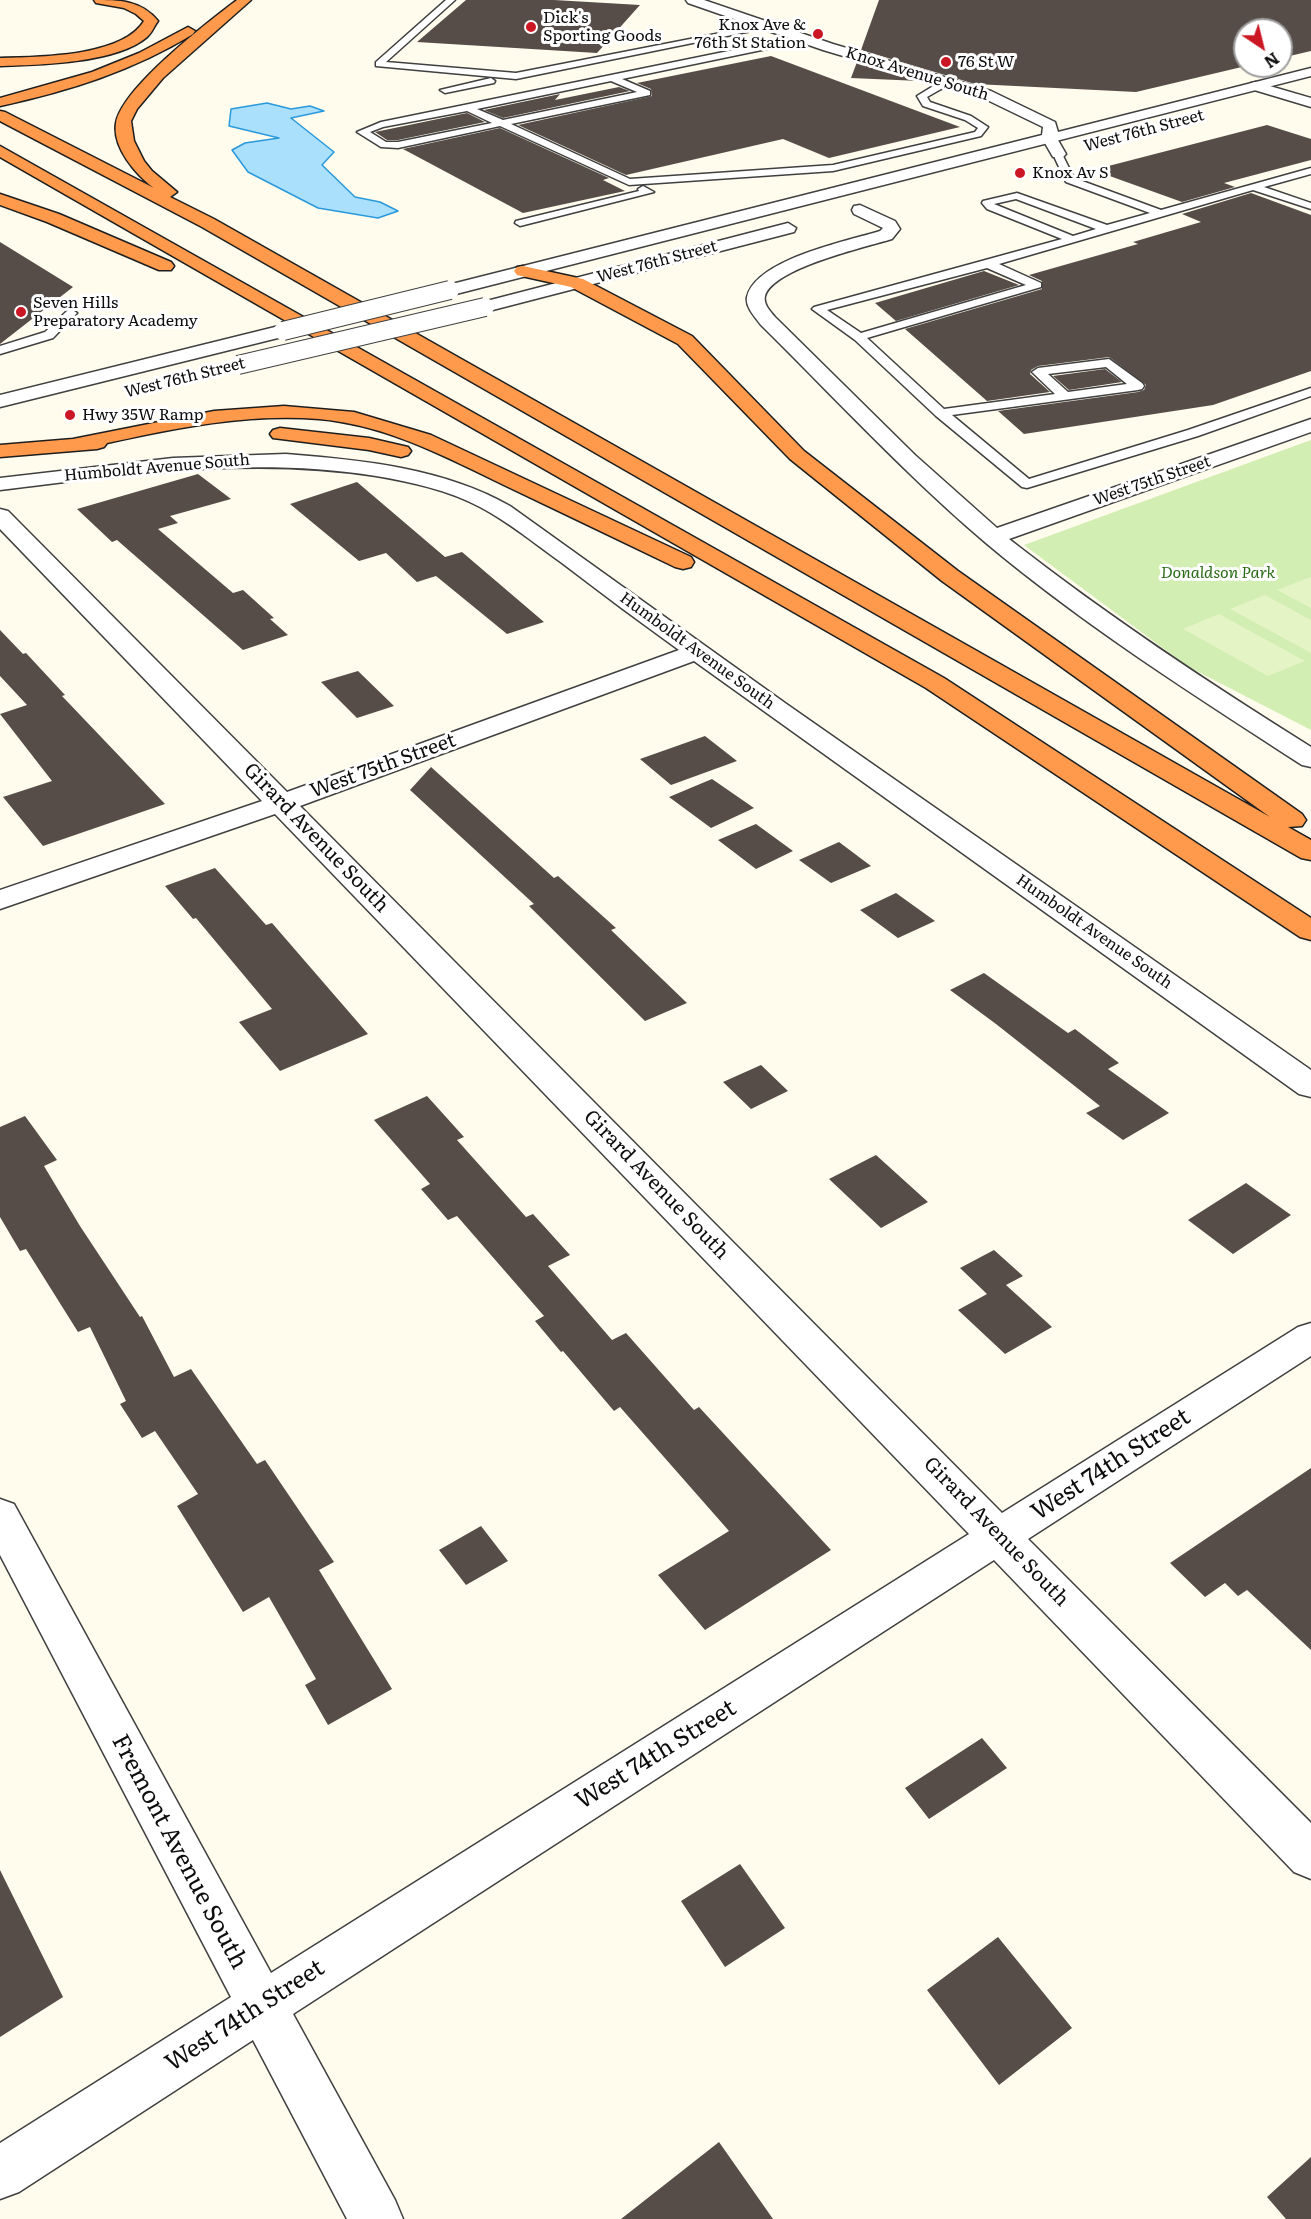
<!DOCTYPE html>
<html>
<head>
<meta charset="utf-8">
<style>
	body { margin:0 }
	#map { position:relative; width:1311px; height:2219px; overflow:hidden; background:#fffbed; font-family:Literata,serif }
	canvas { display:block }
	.north { position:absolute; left:1233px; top:18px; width:60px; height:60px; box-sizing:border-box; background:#fff; border:2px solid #9e9e9e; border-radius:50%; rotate:145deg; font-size:16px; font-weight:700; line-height:24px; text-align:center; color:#0d0d0d }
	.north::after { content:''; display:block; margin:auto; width:21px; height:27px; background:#cb1623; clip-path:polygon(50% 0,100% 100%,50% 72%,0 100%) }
</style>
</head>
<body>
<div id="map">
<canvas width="1311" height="2219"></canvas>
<div class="north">N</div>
</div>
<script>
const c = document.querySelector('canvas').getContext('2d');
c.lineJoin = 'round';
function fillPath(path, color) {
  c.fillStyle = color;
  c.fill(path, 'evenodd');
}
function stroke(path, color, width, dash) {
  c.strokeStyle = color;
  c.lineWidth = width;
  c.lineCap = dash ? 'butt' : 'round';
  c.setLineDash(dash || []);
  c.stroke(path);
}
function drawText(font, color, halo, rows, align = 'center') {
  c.font = font + ' Literata,serif';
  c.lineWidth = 6;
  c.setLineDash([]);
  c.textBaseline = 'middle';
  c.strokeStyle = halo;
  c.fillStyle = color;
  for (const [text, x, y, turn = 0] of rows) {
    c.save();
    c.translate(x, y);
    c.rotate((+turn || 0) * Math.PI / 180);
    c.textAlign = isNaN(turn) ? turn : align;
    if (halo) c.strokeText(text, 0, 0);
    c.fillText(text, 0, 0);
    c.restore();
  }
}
const green = new Path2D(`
	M1311,440V730L1187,666L1024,545Z`);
const pitch = new Path2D(`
	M1311,577V608L1277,590Z
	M1265,595L1311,620V653L1230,609Z
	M1219,614L1305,661L1268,676L1183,629Z`);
const water = new Path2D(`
	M267,103L291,109L310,106L324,111L291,118L334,152L322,165L355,197L380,202L398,211L378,218L318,208L248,172L232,150L245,143L279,138L229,126L231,109Z`);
const building = new Path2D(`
	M466,0H554L640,5L597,53L417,42Z
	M879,0H1311V51L1281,58V30H1245L1246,66L1136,92L975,84L861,50Z
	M771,56L960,127L829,158L783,139L626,175L518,125L652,96L651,89L637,83Z
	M857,62L920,81L851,78Z
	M619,87L630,91L503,118L484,110L560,94L555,100Z
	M467,113L485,122L398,140H387L375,132Z
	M1267,125L1311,139V160L1224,183L1235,187L1182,202L1093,170Z
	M500,128L609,178L603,180L625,191L523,213L403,149Z
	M1251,193L1311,215V371L1213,405L1024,434L998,411L1138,392L1144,390L1146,385L1109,357L1038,366L1031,370L1030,374L1050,392L987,401L905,329L1042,289V281L1029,275L1138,244L1133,242L1201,222L1182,214Z
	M0,242L73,287L0,344Z
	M984,271L1019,285L896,321L875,303Z
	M1105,369L1122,382L1069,390L1053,376Z
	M198,474L231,499L170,516L178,523L158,529L233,593L243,590L274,618L270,619L288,635L243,650L117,540L112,542L77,509Z
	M357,482L445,557L462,552L544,622L507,634L436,576L417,582L386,553L359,561L290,504Z
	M0,630L23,654L26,653L65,695L62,696L165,804L43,846L3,797L52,781L0,714L27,705L0,676Z
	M358,671L394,706L357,718L321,682Z
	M705,736L737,761L671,785L640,759Z
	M431,767L554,878L558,876L616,928L611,930L687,1003L645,1021L529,906L534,904L410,790Z
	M712,779L754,808L711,828L669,797Z
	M756,824L793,851L756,869L718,840Z
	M839,842L871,866L831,883L799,860Z
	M215,868L266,925L272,923L368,1034L280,1071L239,1022L272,1009L196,918L193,919L165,886Z
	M896,893L935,921L898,938L860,910Z
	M984,973L1068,1033L1075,1029L1119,1063L1108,1069L1169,1113L1123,1140L1086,1113L1100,1106L996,1024L950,990Z
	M761,1065L788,1091L751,1109L723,1082Z
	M427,1096L464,1137L457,1140L526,1217L533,1214L570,1255L548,1266L612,1340L626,1333L694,1410L699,1407L831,1550L705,1630L658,1575L729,1531L620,1407L614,1411L563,1351L561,1352L535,1321L544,1316L457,1216L448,1220L421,1189L430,1184L374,1120Z
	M25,1116L57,1160L44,1166L80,1226L140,1317L142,1316L174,1377L191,1369L257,1464L265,1460L334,1562L319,1570L392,1689L328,1725L305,1685L316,1679L269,1597L243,1612L177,1506L198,1494L155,1431L142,1438L120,1404L126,1401L90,1327L78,1332L26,1249L20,1251L0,1217V1127Z
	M876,1155L928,1202L881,1228L829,1179Z
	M1246,1183L1291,1215L1233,1254L1188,1220Z
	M994,1250L1023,1276L1006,1285L1052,1327L1005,1354L958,1310L987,1294L960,1268Z
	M1311,1468V1650L1247,1590L1238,1596L1225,1583L1205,1597L1170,1563Z
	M481,1526L508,1561L466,1585L439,1550Z
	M982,1738L1007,1768L929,1819L905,1788Z
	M740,1864L785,1928L725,1967L681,1901Z
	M0,1870L63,1997L0,2037Z
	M998,1937L1072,2028L999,2085L927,1990Z
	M719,2142L773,2219H621Z
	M1311,2157V2219H1286L1267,2197Z`);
const service = new Path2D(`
	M446,0H455L386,62L516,73L767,24L771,27L516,79L376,66V62Z
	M802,36L805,37V41L622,79L650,91V95L511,124L630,179L833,165L975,132L978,128L965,120L923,106L917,96L935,85L954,80L957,81V85L941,89L927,97L930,102L971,116L988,127L981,136L833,171L629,185L500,126L398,148L381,147L357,132L381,122ZM611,81L637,92L503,120L477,109ZM467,111L492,123L398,142H386L370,132L383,127Z
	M491,78L495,81L494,83L445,93L440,90Z
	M1055,152H1061L1074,178L1161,210L1311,168V174L1264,187L1311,203V209L1253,190L999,264L1041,283V287L867,338L944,409L1055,394L1032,372L1038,368L1109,359L1142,383L1144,386L1142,389L1138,390L952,415L1029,479L1188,430L1311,388V396L1198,436L1027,488L1022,487L936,416L855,340L812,309L814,307L1062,239L987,209L982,203L983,201L1017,193L1107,225L1150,213L1066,182L1053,154ZM1016,199L1096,229L1073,236L994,204ZM987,268L1026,285L861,333L827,310ZM1106,367L1127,384L1068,392L1048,374Z
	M643,186L654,192L520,226L515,223L516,221L639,191L638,189Z
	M71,309L77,313L53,338L0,354V346L45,332L67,311Z`);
const minor = new Path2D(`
	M1256,82L1311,98V107L1251,89L1249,86L1251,83Z
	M1050,133L1055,135L1066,154L1063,157H1053L1042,138Z
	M860,205L895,221L900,229L892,239C866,247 773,268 765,296C763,304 770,311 775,317L915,455L997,528L1311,419V432L1009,539C1106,615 1207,682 1311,747V767L1302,765C1194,695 1085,626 986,543C907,476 835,398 761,325C756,318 745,307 747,297C756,259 848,241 880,231L883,228L854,214L852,210L854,206Z
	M286,454C362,460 443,468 510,506L785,703L1311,1070V1097L1299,1094L694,661L300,806L1002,1513L1298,1327L1311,1323V1356L1028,1539L1311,1823V1879L1294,1872L994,1560L293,2014L395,2200L403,2219H347L253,2040L19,2192L0,2199V2143L231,1997L0,1555V1499L14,1504L271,1973L969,1534L275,814L0,909V890L262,801L0,529V509L8,511L287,792L679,650C640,622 601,593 562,563C535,544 509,522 480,507C448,490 411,482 376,476C250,456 125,475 0,490V478L173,458Z`);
const tertiary = new Path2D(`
	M686,0H704L833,44L991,91L1055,122L1058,132L1311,68V76L456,294H444L441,290L444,286L1042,135L1043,127L981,97L823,50L688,3Z
	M788,223L796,228L794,232L485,312L479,311L476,307L479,303Z
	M283,325L290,327L292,331L290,335L0,407V395Z`);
const motorway = new Path2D(`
	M94,0C119,0 141,0 158,21C154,26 152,33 147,37C117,63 39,65 0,66V58C38,57 122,57 144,21L136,14L124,8L96,3Z
	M237,0H251L163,78L137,109L131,121L134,141L144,161L152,171L177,192L170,197L214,219L1270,817L942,581L790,459L678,344L571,287L517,275L514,271L517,267L523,266L583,279L692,336L804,451L958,571L1302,814L1306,820L1302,826L1288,827L1311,840V860L1301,858L202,227L0,121V111L5,112L154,188C136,175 112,147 116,123C122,88 208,22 237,0Z
	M188,27L195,31L193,34C133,71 68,91 0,106V98L92,72L139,53Z
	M0,146L944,678L1311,918V940L1300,937L926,688L0,157Z
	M0,194L59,214L171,262L174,266L171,270H159L47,222L0,205Z
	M284,406L354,412L431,435L691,557L694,562L691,567L683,569L675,567C619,540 563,513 506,486C446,457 387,425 319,419C248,413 176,428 107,443L104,447L97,449L0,457V445L73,439L214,411Z
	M280,428L369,438L408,447L411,451L408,455L401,457L369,450L273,438L270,434L273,430Z`);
const tertiaryBridge = new Path2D(`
	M283,331L450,290
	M238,365L485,307`);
const markers = [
	[531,27,6,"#cb1623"],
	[818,34,6,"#cb1623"],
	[946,62,6,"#cb1623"],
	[1020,173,6,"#cb1623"],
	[21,312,6,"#cb1623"],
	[70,415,6,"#cb1623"]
];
const farPoinames = [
	["Dick's",543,18],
	["Sporting Goods",543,36],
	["Knox Ave &",806,25,"right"],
	["76th St Station",806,43,"right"],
	["76 St W",958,62],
	["Knox Av S",1032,173],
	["Seven Hills",33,303],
	["Preparatory Academy",33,321],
	["Hwy 35W Ramp",82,415]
];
const farStreetnames = [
	["Knox Avenue South",917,74,17],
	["West 76th Street",1144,131,-15],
	["West 76th Street",657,262,-15],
	["West 76th Street",185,378,-14],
	["Humboldt Avenue South",157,468,-5],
	["West 75th Street",1152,481,-19],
	["Humboldt Avenue South",697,651,36],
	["Humboldt Avenue South",1094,932,35]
];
const farParknames = [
	["Donaldson Park",1218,573]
];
const streetNames = [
	["West 75th Street",383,766,-20],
	["Girard Avenue South",316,838,46],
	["Girard Avenue South",656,1185,46],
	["Girard Avenue South",996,1532,46]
];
const nearStreetnames = [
	["West 74th Street",1111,1465,-33],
	["West 74th Street",656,1755,-32],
	["Fremont Avenue South",179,1852,62],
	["West 74th Street",245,2016,-33]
];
fillPath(green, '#d2eeb2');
fillPath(pitch, '#e5f4c5');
fillPath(water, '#abe0fd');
stroke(water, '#2a99db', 1.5);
fillPath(building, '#574d48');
stroke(service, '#404040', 3);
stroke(minor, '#404040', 3);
stroke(tertiary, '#404040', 3);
stroke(motorway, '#1e1e1e', 3);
fillPath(service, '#fff');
fillPath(minor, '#fff');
fillPath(tertiary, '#fff');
fillPath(motorway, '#ff994b');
stroke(tertiaryBridge, '#404040', 20, []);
stroke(tertiaryBridge, '#fff', 18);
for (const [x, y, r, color] of markers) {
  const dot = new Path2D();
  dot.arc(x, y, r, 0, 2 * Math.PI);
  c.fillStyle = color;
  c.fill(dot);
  stroke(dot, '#fff', 2);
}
drawText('16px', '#0d0d0d', '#fff', farPoinames, 'left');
drawText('16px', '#0d0d0d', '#fff', farStreetnames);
drawText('italic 16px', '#2a6b16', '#fff', farParknames);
drawText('20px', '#0d0d0d', '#fff', streetNames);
drawText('24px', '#0d0d0d', '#fff', nearStreetnames);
</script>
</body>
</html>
